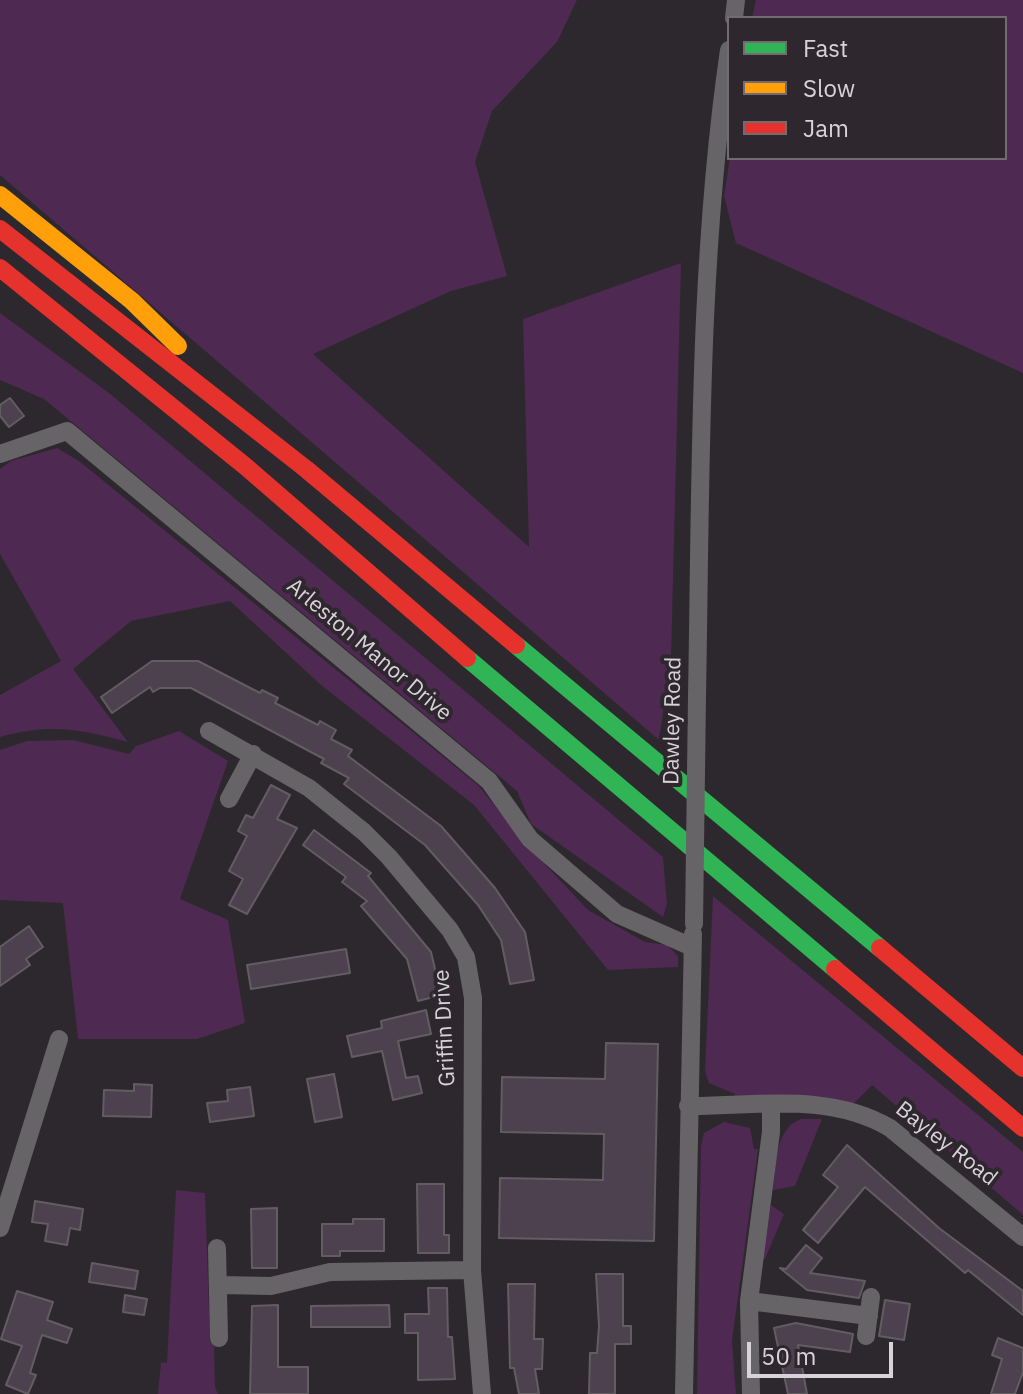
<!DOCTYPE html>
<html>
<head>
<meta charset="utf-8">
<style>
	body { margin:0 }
	#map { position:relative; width:1023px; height:1394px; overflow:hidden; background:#2d282d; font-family:"IBM Plex Sans",sans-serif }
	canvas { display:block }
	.legend { position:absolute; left:727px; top:16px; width:280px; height:144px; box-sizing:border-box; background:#2e272e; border:2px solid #726c72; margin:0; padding:10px 14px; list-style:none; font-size:24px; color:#d7d3d8 }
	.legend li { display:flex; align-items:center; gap:16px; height:40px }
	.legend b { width:40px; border:2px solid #726c72 }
	.scale { position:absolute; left:747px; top:1342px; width:146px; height:36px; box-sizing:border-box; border:4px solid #d7d3d8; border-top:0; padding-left:10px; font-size:24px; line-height:28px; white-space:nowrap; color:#d7d3d8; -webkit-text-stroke:6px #2e272e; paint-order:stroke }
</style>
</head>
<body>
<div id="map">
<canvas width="1023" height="1394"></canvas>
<ul class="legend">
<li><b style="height:10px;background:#30b455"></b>Fast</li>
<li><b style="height:10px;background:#ff9f0a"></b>Slow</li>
<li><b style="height:10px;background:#e5322d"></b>Jam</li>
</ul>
<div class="scale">50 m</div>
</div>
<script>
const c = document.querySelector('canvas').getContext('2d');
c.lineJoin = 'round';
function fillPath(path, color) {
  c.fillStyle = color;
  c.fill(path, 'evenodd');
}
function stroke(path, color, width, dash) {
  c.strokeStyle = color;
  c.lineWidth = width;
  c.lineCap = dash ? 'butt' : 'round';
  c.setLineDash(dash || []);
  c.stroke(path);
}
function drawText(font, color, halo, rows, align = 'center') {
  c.font = font + ' "IBM Plex Sans",sans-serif';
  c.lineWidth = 8;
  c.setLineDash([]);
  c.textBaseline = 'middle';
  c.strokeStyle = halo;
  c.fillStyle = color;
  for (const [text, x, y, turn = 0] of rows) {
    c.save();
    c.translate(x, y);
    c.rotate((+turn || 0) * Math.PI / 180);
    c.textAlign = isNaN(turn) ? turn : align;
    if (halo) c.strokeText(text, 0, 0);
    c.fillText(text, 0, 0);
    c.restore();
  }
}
const green = new Path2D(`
	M0,0H577L557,42L492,111L475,162L507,276L451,291L313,354L529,547L523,319L681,263L671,658L659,740L0,175Z
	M756,0H1023V373L736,243L724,196L730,158H1005V18H752Z
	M0,313L109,393L663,857L667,904L663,917L531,824L517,791L44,399L0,380Z
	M57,448L79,461L478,785L526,844L588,910L645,942L667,945L678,956V967L608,970L474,805L321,685L230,601L131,621L73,669L128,742C80,729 49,723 0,737V695L61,661L0,554V469L11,461Z
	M179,731L228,761L180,899L228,920L245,1023L197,1039H78L63,903L0,900V750L27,741L73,740L129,754L136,746Z
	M713,896L1023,1152V1215L872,1085L852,1105L735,1099V1094L709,1083L705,1071Z
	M801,1119H822L795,1186L773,1190C777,1164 774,1129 801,1119Z
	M724,1122L750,1128L754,1149H758L732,1341L736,1394H697L701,1146L704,1133Z
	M176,1190L205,1193L210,1342L214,1343L215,1387L218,1394H158L161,1362L167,1363Z
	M771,1205L784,1214L765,1259H763Z`);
const building = new Path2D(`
	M10,398L24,416L9,427L0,416V405Z
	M152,661H198L260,693L262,690L278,698L275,703L318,725L320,721L336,730L331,739L352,750L348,756L441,826L495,888L525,932L534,980L510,984L501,940L478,905L425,845L344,784L349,778L321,763L324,759L191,688H160L153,692L150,687L112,713L101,697Z
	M271,785L290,795L277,819L297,828L247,914L229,905L243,879L229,871L247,836L238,831L246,815L253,818Z
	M314,830L371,873L368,876L431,952L441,995L418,1001L407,959L361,906L367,901L342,882L346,877L303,845Z
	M29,926L43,947L26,959L30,965L0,986V947Z
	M346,949L350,973L251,989L247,965Z
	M426,1010L431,1034L398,1041L406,1078L418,1076L422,1093L393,1100L382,1051L352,1057L347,1036L382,1028L381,1021Z
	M606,1043L658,1044L654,1241L499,1238L500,1178L603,1180L604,1134L501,1132L502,1077L605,1079Z
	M334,1074L342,1117L315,1122L307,1079Z
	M134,1084L152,1085L151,1117L103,1116L104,1090L134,1091Z
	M250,1087L254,1116L210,1122L207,1103L228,1101L227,1090Z
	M847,1145L939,1228L1023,1291V1315L968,1270L965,1273L865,1187L818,1243L803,1230L838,1187L823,1175Z
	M417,1184H444V1235H449V1253H418Z
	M35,1201L83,1209L80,1230L70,1228L67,1245L45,1241L48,1224L32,1222Z
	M277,1208V1268H252L251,1209Z
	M353,1219H384V1251H340V1256H322V1224H353Z
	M806,1245L822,1258L810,1273L865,1281L859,1298L807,1290L780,1268L786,1269Z
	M92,1263L138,1271L135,1289L89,1282Z
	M596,1274H623V1326H631V1344H615V1394H589L590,1353H597L599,1326Z
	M508,1284H535L534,1339H543L542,1369H535L539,1394H519L514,1368H510Z
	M428,1288H447L448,1337H452L455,1379L418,1380V1333H405V1314H429Z
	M17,1291L53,1302L47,1320L72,1329L67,1343L42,1335L30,1373L36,1375L28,1394L6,1385L22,1346L1,1339Z
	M125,1295L147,1299L144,1315L123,1312Z
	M885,1300L910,1304L904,1340L879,1336Z
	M278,1305V1367H308V1394H250L252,1306Z
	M389,1305L390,1327H311V1306Z
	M796,1323L853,1334L850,1352L798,1345L807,1394H788L774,1328Z
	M998,1338L1023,1348V1372L1015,1394H991L1002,1359L992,1355Z`);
const street = new Path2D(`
	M734,18L736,0
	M0,454L67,431L489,781L530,839L617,914L692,947
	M697,696C701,480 698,264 729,50
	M209,731L309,788L364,832L389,857L450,930L466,957L473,998L472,1270L482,1394
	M229,799L253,754
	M688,1106C756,1106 829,1092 890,1128L1023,1237
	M0,1228L59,1039
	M217,1248L219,1338
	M220,1285L271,1286L330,1272L472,1270
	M749,1301L869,1316
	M866,1336L871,1297
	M684,1394L693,934
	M751,1394L749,1301L771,1132V1106`);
const fast = new Path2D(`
	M516,645L880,948
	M467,658L835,969`);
const slow = new Path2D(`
	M0,195L132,301L178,346`);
const jam = new Path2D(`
	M0,229L306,469L516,645
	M0,268L245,466L467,658
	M880,948L1023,1068
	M835,969L1023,1128`);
const streetBridge = new Path2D(`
	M694,924L697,696`);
const streetNames = [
	["Arleston Manor Drive",369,650,40],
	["Dawley Road",673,721,-89],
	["Griffin Drive",445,1028,-93],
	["Bayley Road",946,1144,38]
];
fillPath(green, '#4e2951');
fillPath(building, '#4d414f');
stroke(building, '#615d61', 2);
stroke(street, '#666466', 18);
stroke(fast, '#30b455', 18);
stroke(slow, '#ff9f0a', 18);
stroke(jam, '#e5322d', 18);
stroke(streetBridge, '#666466', 18);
drawText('22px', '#d7d3d8', '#2e272e', streetNames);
</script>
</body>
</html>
